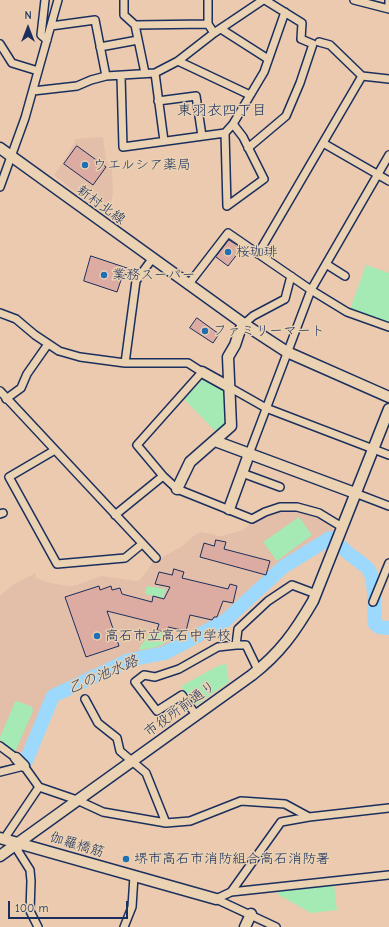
<!DOCTYPE html>
<html>
<head>
<meta charset="utf-8">
<style>
	body { margin:0 }
	#map { position:relative; width:389px; height:927px; overflow:hidden; background:#eccaaf; font-family:"Comic Neue",sans-serif }
	canvas { display:block }
	.north { position:absolute; left:8px; top:8px; width:40px; height:40px; -webkit-text-stroke:3px #ead2b2; paint-order:stroke; rotate:0deg; font-size:11px; font-weight:700; line-height:16px; text-align:center; color:#1b2f5e }
	.north::after { content:''; display:block; margin:auto; width:14px; height:18px; background:#1b2f5e; clip-path:polygon(50% 0,100% 100%,50% 72%,0 100%) }
	.scale { position:absolute; left:8px; top:901px; width:120px; height:18px; box-sizing:border-box; border:2px solid #1b2f5e; border-top:0; padding-left:5px; font-size:12px; line-height:14px; white-space:nowrap; color:#1b2f5e; -webkit-text-stroke:3px #ead2b2; paint-order:stroke }
</style>
</head>
<body>
<div id="map">
<canvas width="389" height="927"></canvas>
<div class="north">N</div>
<div class="scale">100 m</div>
</div>
<script>
const c = document.querySelector('canvas').getContext('2d');
c.lineJoin = 'round';
function fillPath(path, color) {
  c.fillStyle = color;
  c.fill(path, 'evenodd');
}
function stroke(path, color, width, dash) {
  c.strokeStyle = color;
  c.lineWidth = width;
  c.lineCap = dash ? 'butt' : 'round';
  c.setLineDash(dash || []);
  c.stroke(path);
}
function drawText(font, color, halo, rows, align = 'center') {
  c.font = font + ' "Comic Neue","Klee One",sans-serif';
  c.lineWidth = 3;
  c.setLineDash([]);
  c.textBaseline = 'middle';
  c.strokeStyle = halo;
  c.fillStyle = color;
  for (const [text, x, y, turn = 0] of rows) {
    c.save();
    c.translate(x, y);
    c.rotate((+turn || 0) * Math.PI / 180);
    c.textAlign = isNaN(turn) ? turn : align;
    if (halo) c.strokeText(text, 0, 0);
    c.fillText(text, 0, 0);
    c.restore();
  }
}
const built = new Path2D(`
	M103,137L106,160L112,169L113,192L110,208L99,207L75,192L54,175L67,156L76,139Z
	M306,510L330,522L333,530L330,536L283,567L224,620L165,652L123,661L54,693L48,701L27,755L18,751L14,753L0,741V596L14,584L36,573L35,578L50,583L70,586L77,585L101,576L137,581L141,579L153,562L181,547L196,534L201,532L214,534L216,536H222L243,530L249,525L251,521L272,511Z`);
const green = new Path2D(`
	M366,265L389,273V324L350,309Z
	M207,379L226,390C227,408 232,420 218,434L184,399L202,380Z
	M299,517L312,535L277,561L263,542Z
	M147,586L166,589L163,598L145,594Z
	M157,630L173,634C164,648 155,647 140,650L139,648L151,632Z
	M226,663L229,682L197,705L192,704L181,686L216,667Z
	M17,701L32,707L33,711L15,752L0,740V737L15,702Z
	M334,885L337,910L311,913L277,894L279,891Z`);
const river = new Path2D(`
	M342,547C349,556 360,560 368,569C377,580 373,609 375,624L379,627L389,628
	M26,761L53,696L129,660L165,653L225,621L283,567L330,538`);
const building = new Path2D(`
	M77,146L106,167L93,185L64,164Z
	M229,240L242,248L228,266L216,257Z
	M91,256L130,269L128,275L123,274L117,292L84,281Z
	M197,318L219,334L213,343L190,328Z
	M216,540L226,542L224,549L270,561L266,575L200,557L204,543L214,546Z
	M174,569L184,572L182,578L228,589L230,584L237,586L233,603L223,601L217,617H214L212,620L190,615L186,631L168,627L167,633L157,630L159,624L107,611L119,646L86,657L65,597L99,586L100,590L111,586L112,590L120,588L122,594L152,602L153,596L164,599L170,587L155,584L159,572L172,575Z`);
const street = new Path2D(`
	M45,0L41,35L47,40
	M124,0V15L135,25L208,24
	M208,0V24L214,33
	M354,0L389,9V0
	M135,25L145,73
	M51,26L95,20L106,76
	M221,29L268,59
	M319,42L330,45L362,76L389,79
	M0,44L12,63L38,71
	M100,47L138,40
	M178,61L250,95
	M155,73L164,141
	M121,76L123,147L225,133L233,124L264,72L285,12
	M33,91L77,86L91,80L106,76L155,73L178,61L214,33L263,0
	M158,101L196,96L202,136
	M225,133L227,206L264,179L243,137L233,124
	M323,143L389,181
	M248,148L286,116L300,83L313,44L301,39L302,23L265,0
	M0,187L25,118L58,0
	M258,254L362,76
	M326,264L345,276
	M188,285L228,233L311,290L347,312L389,327
	M0,313L16,319L35,335L59,351L80,357L125,363H188L202,372L137,445L163,476L177,489L252,519L265,512L280,507H297L319,513L342,527
	M244,324L253,316L285,299L291,276
	M125,363L136,281L152,259
	M229,387L266,408L389,455
	M0,391L156,558
	M6,399L21,388L27,374L48,344
	M55,450L9,477L57,564L125,558L142,544
	M249,454L311,290L389,155
	M242,473L280,487
	M355,493L389,506
	M0,514L3,513
	M115,515L163,476
	M373,602L389,563
	M236,645H246L258,670
	M85,699L98,723L117,738L120,751L146,773L166,823
	M196,715L182,695L157,711L135,682L144,675L155,677L179,669L218,647L236,645L238,629L268,601L292,585L316,594
	M0,746L16,758
	M0,772L24,766L39,787L77,800L103,812L166,823L190,821L241,801L285,804L309,817L389,808
	M4,839L39,787
	M20,842L18,851L30,870L31,881L30,911L38,927
	M231,892L281,822L309,817
	M216,899L231,892L389,875
	M216,899L276,927
	M124,927L132,907L134,876`);
const secondary = new Path2D(`
	M0,148L244,324L287,352L389,397
	M202,372L229,387
	M215,441L355,493
	M177,489L190,462L231,426L228,357L235,345L240,330L244,324
	M229,509L249,454
	M16,758L24,766
	M0,838L216,899
	M0,856L252,675C280,653 295,632 313,601L389,409
	M245,927L251,914`);
const markers = [
	[85,165,4,"#1f6fb2"],
	[228,252,4,"#1f6fb2"],
	[104,275,4,"#1f6fb2"],
	[205,331,4,"#1f6fb2"],
	[97,636,4,"#1f6fb2"],
	[126,859,4,"#1f6fb2"]
];
const poiNames = [
	["ウエルシア薬局",93,165],
	["桜珈琲",236,252],
	["業務スーパー",112,275],
	["ファミリーマート",213,331],
	["高石市立高石中学校",105,636],
	["堺市高石市消防組合高石消防署",134,859]
];
const streetNames = [
	["新村北線",101,205,36],
	["市役所前通り",180,709,-36],
	["伽羅橋筋",77,845,17]
];
const neighbourhoodNames = [
	["東羽衣四丁目",222,111]
];
const waterNames = [
	["乙の池水路",103,675,-23]
];
fillPath(built, '#e3bea9');
fillPath(green, '#a5e9b5');
stroke(river, '#9cd9fd', 14);
fillPath(building, '#dcaba2');
stroke(building, '#1b2f5e', 1);
stroke(street, '#1b2f5e', 10);
stroke(secondary, '#1b2f5e', 13);
stroke(street, '#ead2b2', 7);
stroke(secondary, '#ead2b2', 10);
for (const [x, y, r, color] of markers) {
  const dot = new Path2D();
  dot.arc(x, y, r, 0, 2 * Math.PI);
  c.fillStyle = color;
  c.fill(dot);
  stroke(dot, '#ead2b2', 1.5);
}
drawText('14px', '#1b2f5e', '#ead2b2', poiNames, 'left');
drawText('14px', '#1b2f5e', '#ead2b2', streetNames);
drawText('15px', '#1b2f5e', '#ead2b2', neighbourhoodNames);
drawText('italic 15px', '#28406e', '#ead2b2', waterNames);
</script>
</body>
</html>
